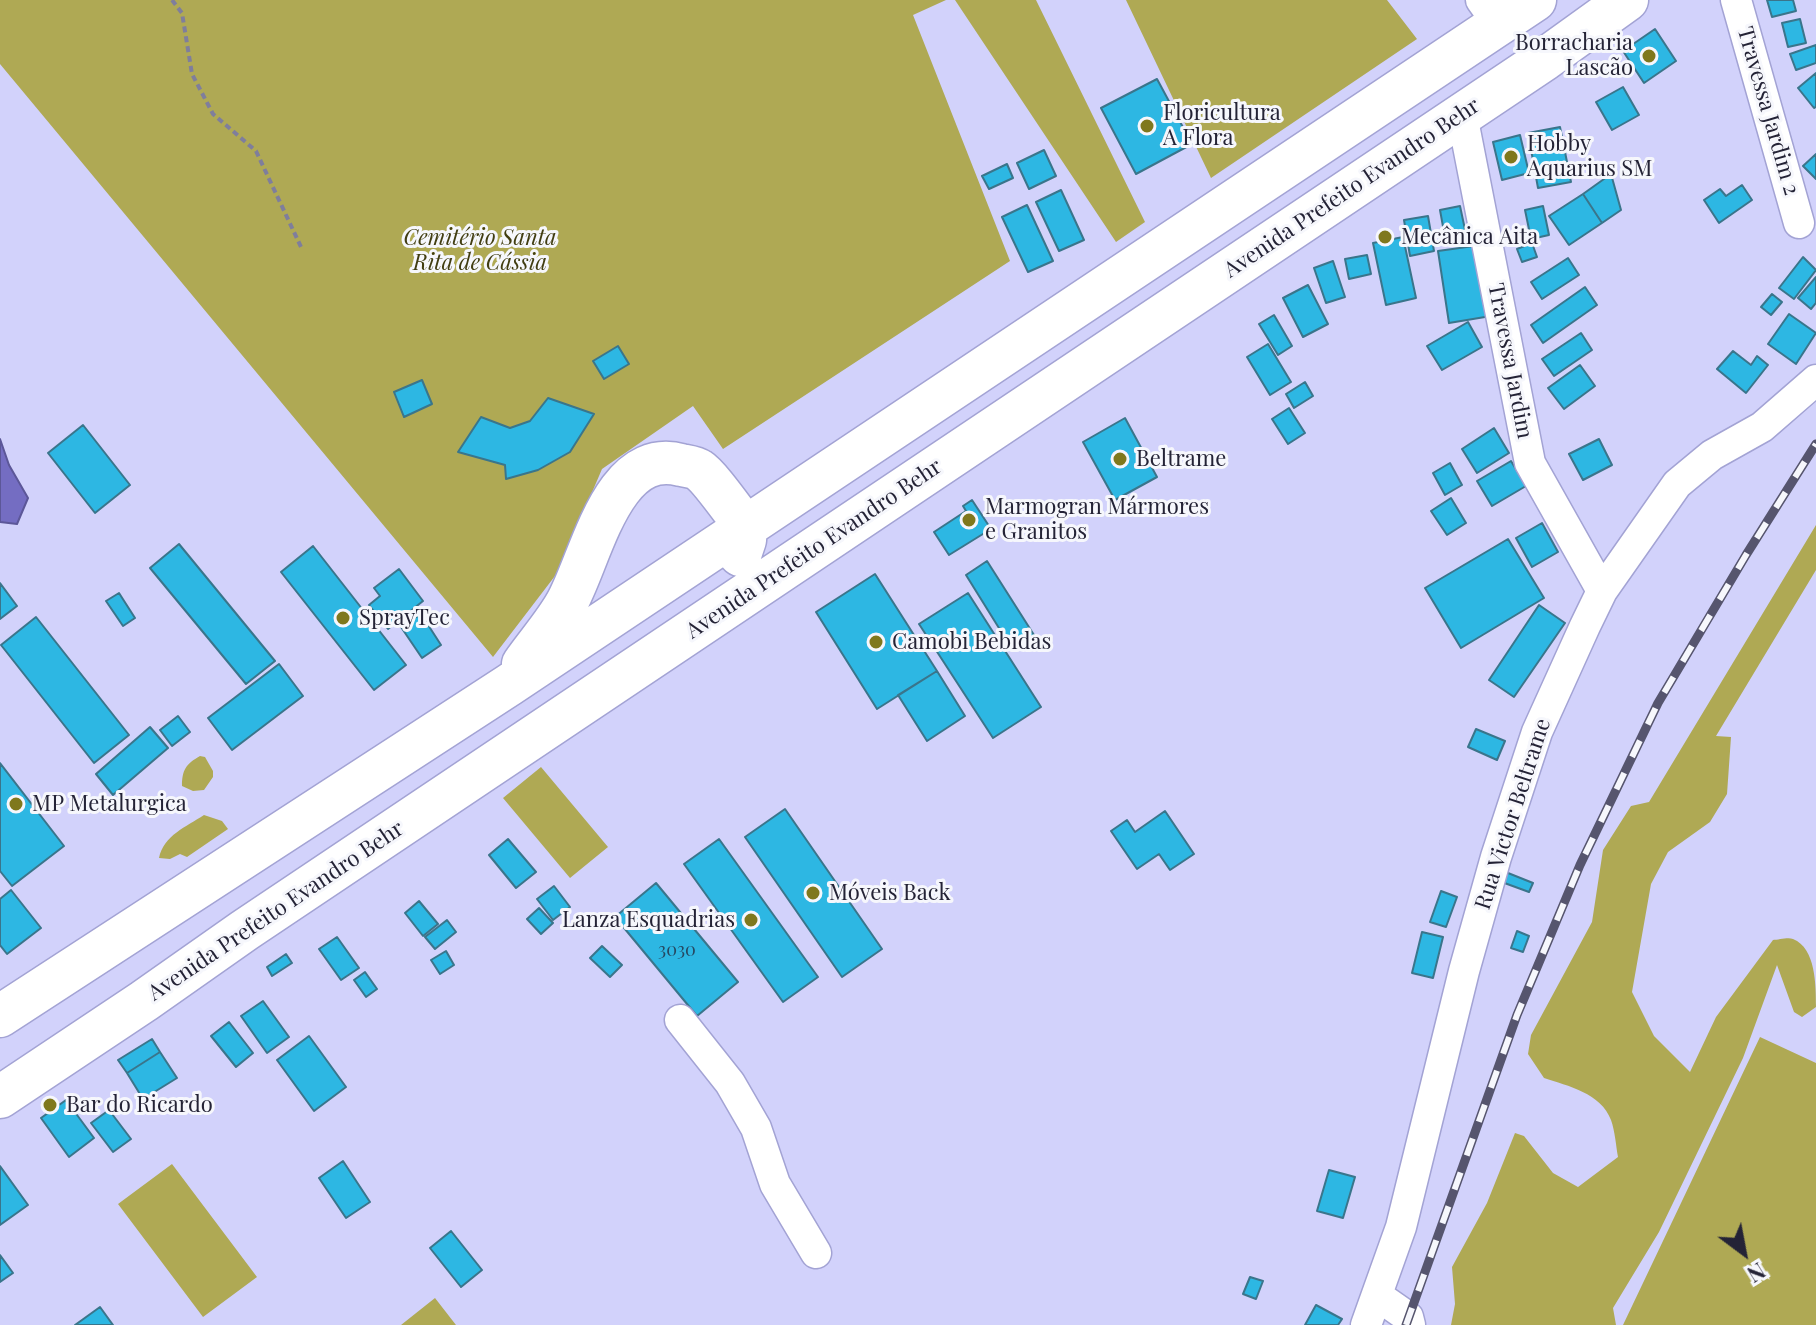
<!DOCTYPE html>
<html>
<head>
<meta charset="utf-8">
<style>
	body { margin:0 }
	#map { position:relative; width:1816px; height:1325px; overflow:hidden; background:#d2d2fb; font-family:"Playfair Display",serif }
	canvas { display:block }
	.north { position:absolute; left:1704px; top:1213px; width:80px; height:80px; -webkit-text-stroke:6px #f6f7fc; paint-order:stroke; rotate:148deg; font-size:22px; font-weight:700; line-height:32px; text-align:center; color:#242336 }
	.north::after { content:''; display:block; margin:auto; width:28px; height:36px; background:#242336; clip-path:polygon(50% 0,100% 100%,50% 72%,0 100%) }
</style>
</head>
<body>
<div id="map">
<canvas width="1816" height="1325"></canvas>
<div class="north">N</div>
</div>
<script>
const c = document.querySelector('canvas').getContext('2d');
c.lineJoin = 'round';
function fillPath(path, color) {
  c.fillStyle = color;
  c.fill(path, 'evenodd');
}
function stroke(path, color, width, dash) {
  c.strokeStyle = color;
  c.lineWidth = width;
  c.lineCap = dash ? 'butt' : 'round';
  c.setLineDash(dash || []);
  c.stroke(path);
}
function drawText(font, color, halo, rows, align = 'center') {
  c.font = font + ' "Playfair Display",serif';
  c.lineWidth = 6;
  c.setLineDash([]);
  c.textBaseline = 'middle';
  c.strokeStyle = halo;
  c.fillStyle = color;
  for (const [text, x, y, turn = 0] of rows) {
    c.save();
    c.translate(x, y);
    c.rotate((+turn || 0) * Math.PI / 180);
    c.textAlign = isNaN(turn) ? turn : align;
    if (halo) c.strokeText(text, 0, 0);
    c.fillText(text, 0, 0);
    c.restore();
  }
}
const green = new Path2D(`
	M0,0H946L913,15L1010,261L723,449L693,406L602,469L558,572L493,657L0,64Z
	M955,0H1036L1145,222L1116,242Z
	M1126,0H1387L1417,39L1211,178Z
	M1816,525V570L1716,736L1731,737L1727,794L1710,822L1668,852L1651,884L1632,992L1654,1036L1690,1072L1716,1017L1773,940C1778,940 1788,937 1793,939C1816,948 1816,986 1816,1007L1802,1017L1794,1012L1777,965L1743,1058L1659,1232L1613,1308L1616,1325H1451L1455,1304L1452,1267L1487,1203L1515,1133L1524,1136L1553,1173L1578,1187L1618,1157C1616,1146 1615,1131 1611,1120C1601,1093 1568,1086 1544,1078L1528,1054L1531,1035L1592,922L1603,850L1631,806L1649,802Z
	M200,756L205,757L213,771V777L204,790L193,791L182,786C182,770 186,764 200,756Z
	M541,767L608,847L570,878L503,798Z
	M204,815L222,821L228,829L187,857L180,854L170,859L159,858C164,835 186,827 204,815Z
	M1760,1037L1816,1063V1325H1623Z
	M172,1164L257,1277L203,1317L118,1204Z
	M435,1298L456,1325H401Z`);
const water = new Path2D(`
	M0,439L9,465L28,498L17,524L0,522Z`);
const building = new Path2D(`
	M1767,0H1793L1796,11L1772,17Z
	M1800,19L1806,43L1788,47L1782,23Z
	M1655,29L1676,61L1644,83L1623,51Z
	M1816,45V63L1796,70L1790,54Z
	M1816,73V107L1814,108L1798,88Z
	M1157,79L1192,144L1136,174L1101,108Z
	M1623,87L1639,115L1612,130L1596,102Z
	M1560,127L1571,182L1538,188L1528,133Z
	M1520,135L1529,173L1502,180L1493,142Z
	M1044,150L1056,176L1029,189L1017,163Z
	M1816,154V179L1803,166Z
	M1007,164L1013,178L989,189L982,176Z
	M1611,174L1621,210L1602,223L1583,194Z
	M1742,185L1752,200L1719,223L1704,200L1720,189L1726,196Z
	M1061,190L1084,240L1059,251L1036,202Z
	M1583,194L1602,223L1569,245L1549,216Z
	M1027,205L1053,261L1028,272L1002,217Z
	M1460,206L1467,239L1446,243L1440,210Z
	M1543,206L1549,235L1531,239L1525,210Z
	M1428,216L1434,251L1410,256L1404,220Z
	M1403,237L1416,298L1386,305L1373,243Z
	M1532,243L1537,257L1522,262L1517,249Z
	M1481,245L1491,316L1449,323L1438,251Z
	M1367,255L1371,274L1349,279L1345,259Z
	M1803,257L1816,270L1794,299L1779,288Z
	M1568,258L1579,275L1542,299L1531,282Z
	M1333,261L1345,297L1326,303L1314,268Z
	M1816,277V303L1811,309L1798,298Z
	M1308,285L1328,324L1303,337L1283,298Z
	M1585,287L1597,305L1543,343L1531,325Z
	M1772,294L1782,302L1771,315L1761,307Z
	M1789,314L1816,333L1796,364L1768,344Z
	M1274,315L1292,346L1278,355L1259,324Z
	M1468,322L1482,347L1442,370L1427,346Z
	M1581,333L1592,350L1554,376L1542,359Z
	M1268,344L1291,382L1270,395L1247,357Z
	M618,346L629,364L604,379L593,361Z
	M1733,351L1751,365L1757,356L1768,365L1746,393L1717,369Z
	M1580,365L1595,386L1564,409L1548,388Z
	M422,380L432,404L404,417L394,392Z
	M1305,382L1313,396L1294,408L1286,394Z
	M548,398L594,414L570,452L538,470L506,479L505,465L458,452L481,417L510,428L530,421Z
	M1289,408L1305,433L1288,444L1272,419Z
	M1125,418L1157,477L1115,500L1083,442Z
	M83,425L130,485L95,513L48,453Z
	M1494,428L1509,453L1477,473L1462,449Z
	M1599,439L1612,465L1583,480L1569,454Z
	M1511,461L1526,486L1492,506L1477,481Z
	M1450,463L1462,485L1445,495L1433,473Z
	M1451,498L1466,523L1447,535L1431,511Z
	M972,500L991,529L949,555L934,532L966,511L963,506Z
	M1542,523L1558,552L1532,567L1516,538Z
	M1508,539L1544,598L1461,648L1425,588Z
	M179,544L275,661L246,684L150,568Z
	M313,546L406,665L374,690L281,572Z
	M987,561L1034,635L1012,649L966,575Z
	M399,569L423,601L388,629L369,605L380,596L374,588Z
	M875,574L937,671L877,709L816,612Z
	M0,583L17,606L0,619Z
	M119,593L135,618L123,626L106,601Z
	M968,593L1041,707L993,738L919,624Z
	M1539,605L1565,623L1514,697L1489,680Z
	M421,614L441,645L422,658L401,627Z
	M36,617L129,735L94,763L1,645Z
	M279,664L303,696L232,750L208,718Z
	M937,671L965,716L927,741L898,695Z
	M178,716L190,732L172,746L160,730Z
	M150,727L168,748L113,795L96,774Z
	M1476,729L1505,741L1497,760L1468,747Z
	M0,763L64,846L12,886L0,871Z
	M785,809L882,949L842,977L745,837Z
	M1165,811L1194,854L1170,870L1159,854L1137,869L1111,831L1127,820L1135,832Z
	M508,839L536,872L516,888L489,855Z
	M719,839L818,977L783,1002L684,864Z
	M1503,871L1533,883L1529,892L1499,881Z
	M656,883L738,982L697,1016L615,917Z
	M554,886L570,907L553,920L537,899Z
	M11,890L41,928L7,954L0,945V899Z
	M1441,891L1457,897L1446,927L1430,922Z
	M419,901L438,924L423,936L405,913Z
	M539,908L553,923L541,934L527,919Z
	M447,920L456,932L435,949L425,937Z
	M1517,931L1529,936L1523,952L1511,948Z
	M1422,932L1443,937L1433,978L1412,973Z
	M337,937L359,968L341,980L319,949Z
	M602,946L622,965L610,977L590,958Z
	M446,951L454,965L440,974L431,960Z
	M286,954L292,963L272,976L267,967Z
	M365,972L377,989L366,997L354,980Z
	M263,1001L289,1037L267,1053L241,1016Z
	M229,1022L253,1053L236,1067L211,1036Z
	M309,1036L346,1087L314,1111L277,1060Z
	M152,1039L160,1052L127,1073L118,1060Z
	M160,1052L177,1078L143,1099L127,1073Z
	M66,1100L94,1138L69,1157L41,1118Z
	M109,1110L131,1139L113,1152L91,1123Z
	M343,1161L370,1202L346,1218L319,1178Z
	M0,1166L28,1205L0,1225Z
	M1329,1170L1355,1177L1343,1218L1317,1211Z
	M451,1231L482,1270L461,1287L430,1248Z
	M0,1255L13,1273L0,1282Z
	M1250,1277L1263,1281L1256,1299L1243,1294Z
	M1316,1305L1342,1319L1338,1325H1305Z
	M100,1307L113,1325H75Z`);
const path = new Path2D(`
	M172,0L182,13L192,74L213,114L256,151L301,247`);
const minor = new Path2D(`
	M1481,0L1499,25
	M1736,0L1799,223
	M1462,115L1530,463L1602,591
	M680,1020L730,1083L756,1128L775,1184L816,1253
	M1378,1296L1408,1317L1410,1325
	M1366,1325L1401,1227L1464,971L1496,857L1537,732L1585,626L1602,591L1677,484L1712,455L1762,427L1816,380`);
const highway = new Path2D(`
	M523,664C537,644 554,625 566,604C591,561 611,446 681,465C686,466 695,467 699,470C710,477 736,515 746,527L745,540L740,555
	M0,1016L509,685L1535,0
	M0,1097L144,1001L245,930L1545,59L1627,0`);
const rail = new Path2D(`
	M1406,1325L1517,1015L1580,865L1658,703L1746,555L1816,444`);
const markers = [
	[1649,56,8,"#7f781d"],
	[1147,126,8,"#7f781d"],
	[1511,157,8,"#7f781d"],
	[1385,237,8,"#7f781d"],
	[1120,459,8,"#7f781d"],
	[969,520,8,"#7f781d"],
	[343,618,8,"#7f781d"],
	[876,642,8,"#7f781d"],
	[16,804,8,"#7f781d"],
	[813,893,8,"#7f781d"],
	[751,920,8,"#7f781d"],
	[50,1105,8,"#7f781d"]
];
const numberNames = [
	["3030",677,950]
];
const poiNames = [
	["Borracharia",1633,43,"right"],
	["Lascão",1633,68,"right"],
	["Floricultura",1163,113],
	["A Flora",1163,138],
	["Hobby",1527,144],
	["Aquarius SM",1527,169],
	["Mecânica Aita",1401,237],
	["Beltrame",1136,459],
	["Marmogran Mármores",985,507],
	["e Granitos",985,532],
	["SprayTec",359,618],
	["Camobi Bebidas",892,642],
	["MP Metalurgica",32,804],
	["Móveis Back",829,893],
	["Lanza Esquadrias",735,920,"right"],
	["Bar do Ricardo",66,1105]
];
const streetNames = [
	["Travessa Jardim 2",1768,111,74],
	["Avenida Prefeito Evandro Behr",1352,188,-34],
	["Travessa Jardim",1510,361,79],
	["Avenida Prefeito Evandro Behr",814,549,-34],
	["Rua Victor Beltrame",1513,814,-72],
	["Avenida Prefeito Evandro Behr",276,911,-34]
];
const parkNames = [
	["Cemitério Santa",480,238],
	["Rita de Cássia",480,263]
];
fillPath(green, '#afa954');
fillPath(water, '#746dc2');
stroke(water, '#5c5798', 2);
fillPath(building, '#2db7e3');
stroke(building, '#3a758b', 2);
stroke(minor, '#a3a3d4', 33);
stroke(highway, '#a3a3d4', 45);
stroke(path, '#7f7e9c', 4, [6, 4]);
stroke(minor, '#fff', 30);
stroke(highway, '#fff', 42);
stroke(rail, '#56556e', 9);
stroke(rail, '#f6f7fc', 6, [18]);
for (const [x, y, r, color] of markers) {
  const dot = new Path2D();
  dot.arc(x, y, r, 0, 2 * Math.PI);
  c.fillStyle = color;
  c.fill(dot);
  stroke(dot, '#f6f7fc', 3);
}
drawText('18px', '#264861', null, numberNames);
drawText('22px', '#242336', '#f6f7fc', poiNames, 'left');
drawText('22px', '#242336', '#f6f7fc', streetNames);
drawText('italic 22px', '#413d11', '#f6f7fc', parkNames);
</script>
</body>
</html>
